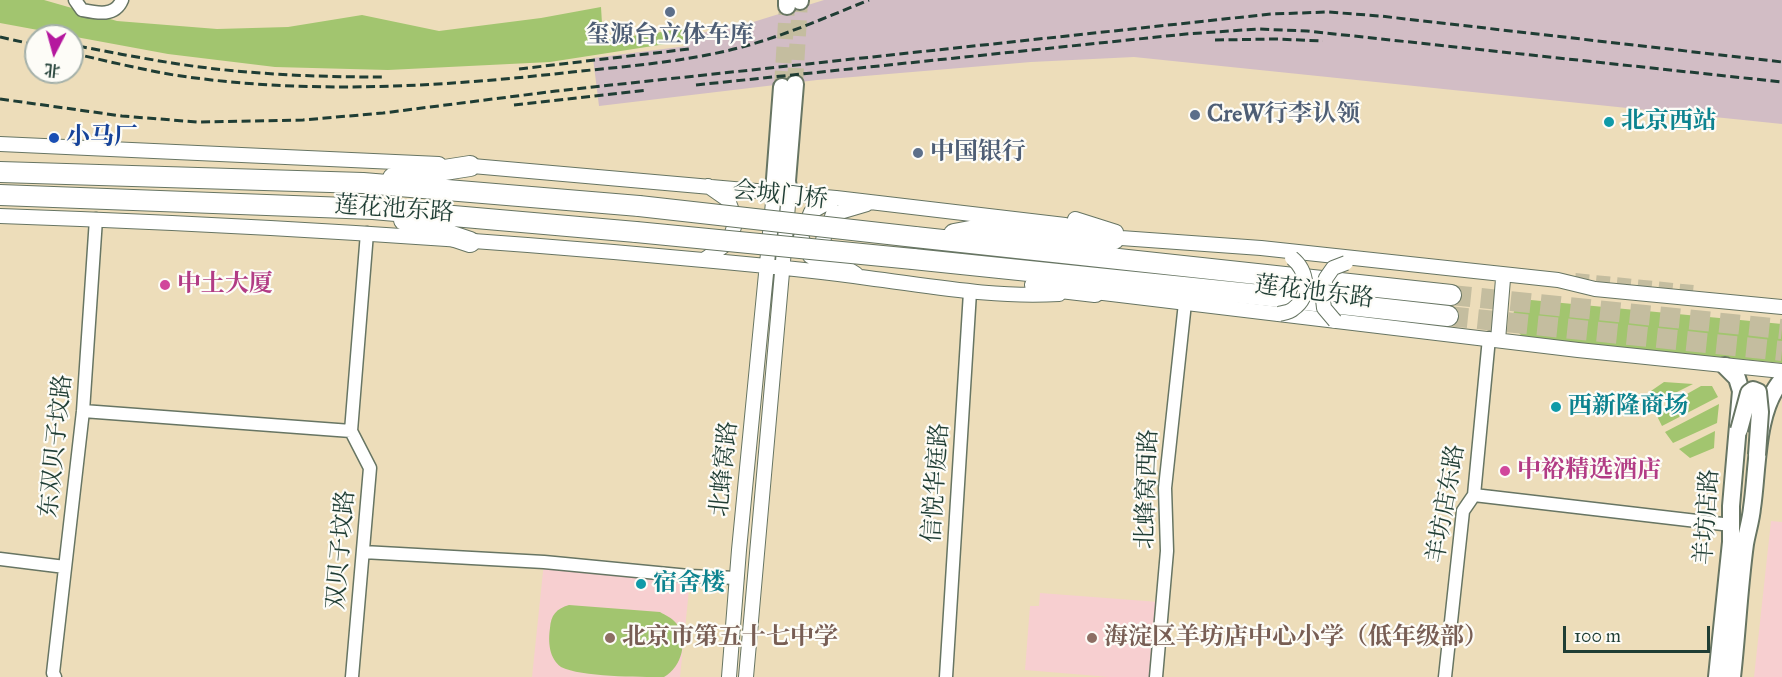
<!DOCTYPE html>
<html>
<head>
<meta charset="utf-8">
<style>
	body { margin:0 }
	#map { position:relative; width:1782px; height:677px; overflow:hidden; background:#edddba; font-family:"IM FELL Great Primer","Noto Serif SC",serif }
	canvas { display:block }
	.north { position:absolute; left:24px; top:24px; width:60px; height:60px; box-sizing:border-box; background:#fdfcf7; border:2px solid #a4b0a9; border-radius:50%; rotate:186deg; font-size:16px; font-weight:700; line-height:24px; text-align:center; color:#1f3d34 }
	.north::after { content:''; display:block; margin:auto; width:21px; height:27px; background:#b5179e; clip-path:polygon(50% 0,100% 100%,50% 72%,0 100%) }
	.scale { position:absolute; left:1563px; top:626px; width:147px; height:27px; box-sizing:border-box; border:3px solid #1f3d34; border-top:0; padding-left:8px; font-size:18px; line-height:21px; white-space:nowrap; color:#1f3d34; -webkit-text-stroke:4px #fdfcf7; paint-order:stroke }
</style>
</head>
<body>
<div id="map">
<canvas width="1782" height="677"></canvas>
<div class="north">北</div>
<div class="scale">100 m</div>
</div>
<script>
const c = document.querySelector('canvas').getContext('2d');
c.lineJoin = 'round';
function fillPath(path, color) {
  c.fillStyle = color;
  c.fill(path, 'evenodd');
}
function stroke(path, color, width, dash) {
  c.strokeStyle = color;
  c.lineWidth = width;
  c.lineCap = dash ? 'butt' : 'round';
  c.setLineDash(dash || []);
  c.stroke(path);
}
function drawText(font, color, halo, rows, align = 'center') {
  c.font = font + ' "IM FELL Great Primer","Noto Serif SC",serif';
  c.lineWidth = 4.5;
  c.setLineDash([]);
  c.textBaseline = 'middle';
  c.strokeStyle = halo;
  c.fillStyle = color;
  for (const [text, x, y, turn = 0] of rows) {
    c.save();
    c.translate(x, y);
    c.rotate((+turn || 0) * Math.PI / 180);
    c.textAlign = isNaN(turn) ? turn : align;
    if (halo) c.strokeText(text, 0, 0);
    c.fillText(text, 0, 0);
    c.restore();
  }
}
const built = new Path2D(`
	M1771,521L1782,522V677H1754Z
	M544,562L690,580L680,677H532Z
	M1040,593L1159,602L1153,677H1109L1025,670L1030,606H1039Z`);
const industrial = new Path2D(`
	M824,0H1782V124L1134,57L1031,62L817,80L599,106L593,58L687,46V36L750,23Z`);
const green = new Path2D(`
	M0,0H44L117,21L217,29L288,27L362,15L439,31L541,18L601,7L603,40L683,29L685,41L550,62L388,70L275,67L168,54L0,23Z
	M1531,300L1782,324V363L1526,339C1509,327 1506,306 1531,300Z
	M1664,382L1693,384L1653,404L1648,393Z
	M1701,386H1712L1718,397L1662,426L1655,412Z
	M1719,404L1717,423L1673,443L1665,432Z
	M1715,431L1714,448L1690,458L1679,449Z
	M569,605L660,612C665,615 672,618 676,623C689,640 682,667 664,677C639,677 581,677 561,667C549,658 548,642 550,628C551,615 556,609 569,605Z`);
const tertiaryTunnel = new Path2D(`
	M1575,280L1693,292`);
const secondaryTunnel = new Path2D(`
	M795,84L800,1
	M782,87L787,6`);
const trunkTunnel = new Path2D(`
	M1451,295L1782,329
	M1448,316L1782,351`);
const minor = new Path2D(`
	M75,0L82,10C97,13 115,17 122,0
	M83,411L351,431L367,233
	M351,431L370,468L352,677
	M1474,495L1731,525
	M363,552L544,562L689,576L737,578
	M0,559L65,567
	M55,677L53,673L83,411L96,219
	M946,677L970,292
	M1156,677L1167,551L1165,488L1185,303
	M1445,677L1463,511L1474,495L1489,338`);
const tertiary = new Path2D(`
	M0,144L439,164
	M461,165L836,198L1065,225L1083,230
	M0,216C235,224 469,238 703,260C758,265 813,270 868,278C931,286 994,298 1059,294
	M1075,219L1116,232
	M1107,237L1261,248L1558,280L1595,289L1782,307
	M704,260L729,242L736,221L728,200L708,186
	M835,271L810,256L801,237L811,212L836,198
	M856,274L832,259L823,240L833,214L867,204
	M1087,293L1095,292L1578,350L1782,371
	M1498,340L1503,279
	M729,677L739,550L774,192
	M746,677L789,194`);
const secondary = new Path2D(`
	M800,1V0
	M787,6V0
	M774,192L782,87
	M789,194L787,181L795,84
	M1717,677L1731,542V506L1741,391L1737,378L1725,366
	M1732,677C1737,633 1739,588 1745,544C1747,532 1751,520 1752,508C1758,469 1755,411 1782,380`);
const trunk = new Path2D(`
	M0,172L363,183L639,206
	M393,178L470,166
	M0,195L373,209L636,232
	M404,220L470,242
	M954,234L986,228L1114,239
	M915,237L1451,295
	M913,259L1270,296L1448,316
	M1035,285L1095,292`);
const rail = new Path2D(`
	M0,37L36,45
	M1215,40L1276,39L1323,41
	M78,46C109,52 141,58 172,63C241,74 312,77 382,77
	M72,53C106,61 140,69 174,75C306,95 440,87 572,72C629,66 686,62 742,47C786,35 827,17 869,0
	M519,69L689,49
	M696,85L1186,34L1258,29L1307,31L1782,82
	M0,99L122,116L197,122L303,120L383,113L556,91L1271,14L1328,12L1380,16L1782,62
	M514,105L648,90`);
const tertiaryBridge = new Path2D(`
	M1279,314C1283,313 1290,312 1293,309C1312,296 1307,270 1292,258
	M1335,321L1324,308L1322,291L1326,278L1333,268L1346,263`);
const secondaryBridge = new Path2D(`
	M1739,430L1749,393L1753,390L1758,392L1760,412L1757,455`);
const trunkBridge = new Path2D(`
	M639,206L915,237
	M636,232L913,259`);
const markers = [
	[670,12,6,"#5c6f8a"],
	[1195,115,6,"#5c6f8a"],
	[1609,122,6,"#0f9aa8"],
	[54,138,6,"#1a4fb4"],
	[918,153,6,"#5c6f8a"],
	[165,285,6,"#d1479c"],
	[1556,407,6,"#0f9aa8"],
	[1505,471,6,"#d1479c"],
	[641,584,6,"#0f9aa8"],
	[610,638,6,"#8d6e63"],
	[1092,638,6,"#8d6e63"]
];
const serviceNames = [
	["玺源台立体车库",670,36,"center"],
	["CreW行李认领",1207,115],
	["中国银行",930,153]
];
const cultureNames = [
	["北京西站",1621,122],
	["西新隆商场",1568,407],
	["宿舍楼",653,584]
];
const transitNames = [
	["小马厂",66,138]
];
const streetNames = [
	["会城门桥",780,196,6],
	["莲花池东路",394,210,4],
	["莲花池东路",1314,293,7],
	["东双贝子坟路",57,446,-84],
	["北蜂窝路",725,469,-84],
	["信悦华庭路",937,483,-86],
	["北蜂窝西路",1148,489,-88],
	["羊坊店东路",1447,504,-80],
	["羊坊店路",1708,517,-86],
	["双贝子坟路",342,550,-85]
];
const hotelNames = [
	["中土大厦",177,285],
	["中裕精选酒店",1517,471]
];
const educationNames = [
	["北京市第五十七中学",622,638],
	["海淀区羊坊店中心小学（低年级部）",1104,638]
];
fillPath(built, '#f7cfd0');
fillPath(industrial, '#d2bdc5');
fillPath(green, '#a2c56f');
stroke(tertiaryTunnel, '#c4bd9f', 14, [14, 7]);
stroke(secondaryTunnel, '#c4bd9f', 16, [16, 8]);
stroke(trunkTunnel, '#c4bd9f', 20, [20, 10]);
stroke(minor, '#677563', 15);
stroke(tertiary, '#677563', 16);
stroke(secondary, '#677563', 20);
stroke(trunk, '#677563', 22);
stroke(minor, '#fff', 12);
stroke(tertiary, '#fff', 14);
stroke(secondary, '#fff', 16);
stroke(trunk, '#fff', 20);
stroke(rail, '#1f3d34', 3, [9, 4.5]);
stroke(tertiaryBridge, '#677563', 16, []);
stroke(secondaryBridge, '#677563', 20, []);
stroke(trunkBridge, '#677563', 22, []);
stroke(tertiaryBridge, '#fff', 14);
stroke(secondaryBridge, '#fff', 16);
stroke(trunkBridge, '#fff', 20);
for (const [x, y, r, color] of markers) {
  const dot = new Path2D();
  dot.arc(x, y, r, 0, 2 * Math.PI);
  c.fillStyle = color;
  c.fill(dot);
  stroke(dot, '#fdfcf7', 2);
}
drawText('bold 24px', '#4e5e75', '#fdfcf7', serviceNames, 'left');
drawText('bold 24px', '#0d838f', '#fdfcf7', cultureNames, 'left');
drawText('bold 24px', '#164399', '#fdfcf7', transitNames, 'left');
drawText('24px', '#1f3d34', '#fdfcf7', streetNames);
drawText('bold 24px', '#b23c85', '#fdfcf7', hotelNames, 'left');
drawText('bold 24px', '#785e54', '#fdfcf7', educationNames, 'left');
</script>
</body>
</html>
